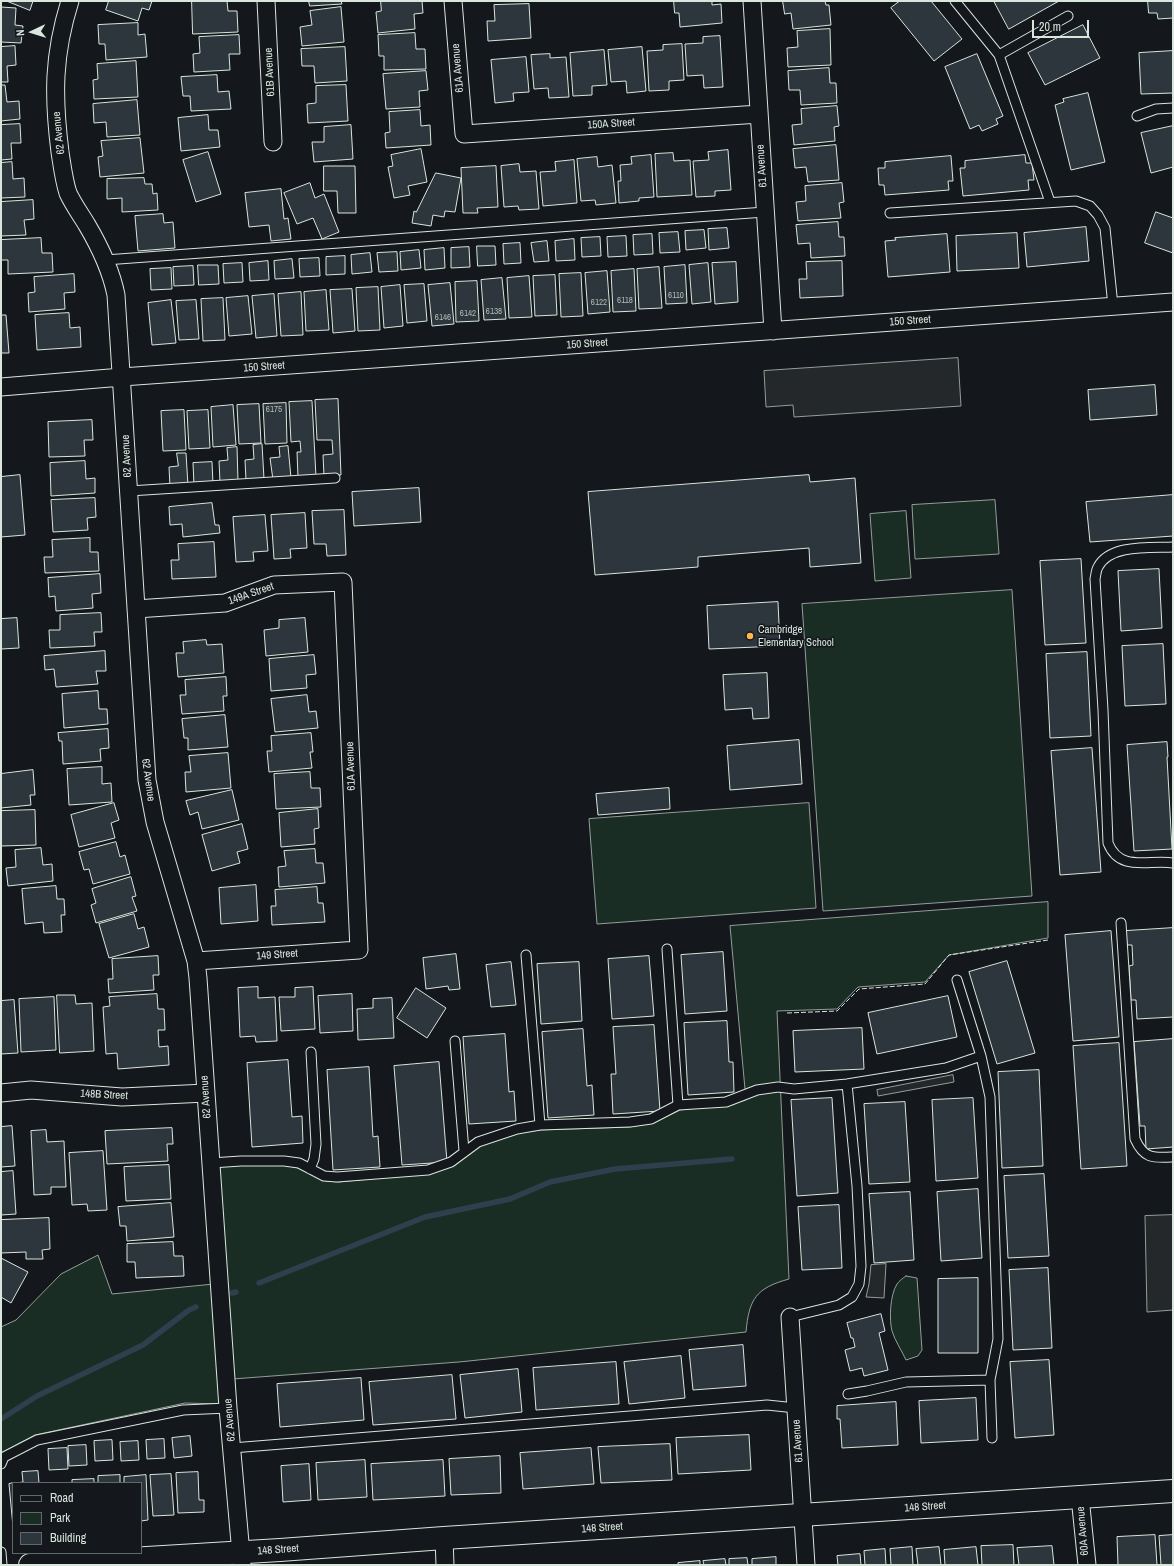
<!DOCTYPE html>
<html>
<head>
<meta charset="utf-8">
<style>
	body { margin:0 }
	#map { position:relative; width:1174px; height:1566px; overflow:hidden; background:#14181c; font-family:"Archivo Narrow",sans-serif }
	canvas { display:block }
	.frame { position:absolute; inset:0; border:2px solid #d8e6dc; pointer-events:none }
	.legend { position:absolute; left:12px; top:1482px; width:130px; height:72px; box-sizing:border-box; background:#14181c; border:1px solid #626a69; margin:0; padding:5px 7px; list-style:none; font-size:12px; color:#d8e6dc }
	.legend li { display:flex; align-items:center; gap:8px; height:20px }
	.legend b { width:20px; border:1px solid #626a69 }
	.north { position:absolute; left:12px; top:12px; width:40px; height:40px; -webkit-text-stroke:3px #14181c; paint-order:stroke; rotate:266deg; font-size:11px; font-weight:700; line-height:16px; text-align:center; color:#d8e6dc }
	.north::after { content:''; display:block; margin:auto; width:14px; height:18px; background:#d8e6dc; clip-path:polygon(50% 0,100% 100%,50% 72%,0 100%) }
	.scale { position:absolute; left:1032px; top:20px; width:57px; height:18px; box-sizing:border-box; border:2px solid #d8e6dc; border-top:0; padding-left:5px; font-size:12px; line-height:14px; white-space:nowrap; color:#d8e6dc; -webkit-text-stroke:3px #14181c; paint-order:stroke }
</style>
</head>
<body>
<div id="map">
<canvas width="1174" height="1566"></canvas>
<div class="frame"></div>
<ul class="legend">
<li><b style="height:5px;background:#14181c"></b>Road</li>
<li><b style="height:11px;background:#1a2d24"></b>Park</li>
<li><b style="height:11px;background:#2c363c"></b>Building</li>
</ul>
<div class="north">N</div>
<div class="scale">20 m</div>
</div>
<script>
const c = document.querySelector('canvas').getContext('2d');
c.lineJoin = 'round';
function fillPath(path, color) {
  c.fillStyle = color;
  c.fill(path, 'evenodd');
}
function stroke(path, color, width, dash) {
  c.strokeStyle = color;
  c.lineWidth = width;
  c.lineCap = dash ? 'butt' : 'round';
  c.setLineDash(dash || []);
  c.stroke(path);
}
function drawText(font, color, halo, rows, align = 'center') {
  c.font = font + ' "Archivo Narrow",sans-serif';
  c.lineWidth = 3;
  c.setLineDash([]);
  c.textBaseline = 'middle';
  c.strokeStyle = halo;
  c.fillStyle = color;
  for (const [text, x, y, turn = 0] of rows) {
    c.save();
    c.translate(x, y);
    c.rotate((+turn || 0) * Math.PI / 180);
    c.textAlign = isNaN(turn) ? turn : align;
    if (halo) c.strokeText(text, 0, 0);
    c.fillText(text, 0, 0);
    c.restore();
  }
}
const green = new Path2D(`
	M995,500L999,554L915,559L912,505Z
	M906,511L911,578L875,581L870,514Z
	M1012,590L1032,896L823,911L802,604Z
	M809,803L816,908L597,924L589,819Z
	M1048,902V938L949,955L925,982L858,987L837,1009L777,1011L789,1279C756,1288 749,1299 746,1332L459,1362L219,1380L220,1404L185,1403L35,1435L1,1453V1327L16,1320L61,1274L98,1255L112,1294L214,1284L216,1167L247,1165H285L298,1168L325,1181L339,1182L428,1173L455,1165L482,1144L518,1133L540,1130L629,1127L653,1123L680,1110L727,1105L746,1100L730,926Z
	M906,1276L917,1278L922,1350L918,1356L906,1360C902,1351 895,1341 892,1331C889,1319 890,1295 897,1284C899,1281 903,1278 906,1276Z`);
const parking = new Path2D(`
	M958,358L961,406L794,417L793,405L766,407L764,371Z
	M953,1075L954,1082L878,1096L877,1090Z
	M1173,1215V1310L1147,1312L1145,1216Z
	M886,1264L884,1298L866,1297L869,1284L871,1265Z`);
const stream = new Path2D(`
	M259,1283L425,1217L510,1199L550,1182L615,1169L732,1159
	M232,1293L236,1292
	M1,1419L37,1396L143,1345L189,1310L196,1307`);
const building = new Path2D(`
	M7,1H33L30,10Z
	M109,1H152L149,10L142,8L138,21L106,10Z
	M192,1H227L228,11H237L238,32L193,34Z
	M309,1H341L342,4L310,6Z
	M381,1H422L423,13L414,14L415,29L378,33L376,12L381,11Z
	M674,1H712V5L721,4L722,23L680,27L679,13H675Z
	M783,1H825L826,5H829L831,25L793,29L791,13L785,14Z
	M900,1H931L962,39L934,61L891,8Z
	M994,1H1059L1009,29Z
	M1148,1H1173V18L1158,19L1157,13H1149Z
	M529,4L531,38L488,41L487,21H495L494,5Z
	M1,7L16,8L15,25L23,26L21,43L1,42Z
	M341,7L344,42L302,46L300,27L312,25L310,11Z
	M138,23V35L145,34L147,57L106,60L105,44H99L98,25Z
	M1083,25L1100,58L1045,85L1028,53Z
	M830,29L831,65L788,67L787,48L798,47L797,31Z
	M415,33L416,49H425L426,69L384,70V56H379L378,35Z
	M239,35L240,54H229L230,70L194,72L193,54L200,53L199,37Z
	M720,36L723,87L704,88L703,75L687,76L685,44L703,43V37Z
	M682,44L684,80L669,81V90L649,91L647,51L663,50V45Z
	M15,46L16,65L7,66L8,82H1V47Z
	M345,47L347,81L315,83L314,66H302L301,49Z
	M642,47L646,91L627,93L626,81L611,82L608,50Z
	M604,50L607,85L592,86V95L573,96L570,53Z
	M1173,51V93L1141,94L1139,53Z
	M550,54V58L566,57L569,97L549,98L548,88L534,89L531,55Z
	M977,54L1003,116L996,119L998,124L982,131L979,125L970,129L945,67Z
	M526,57L529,92L513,93L514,101L495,103L491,60Z
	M136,61L138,97L94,99L93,80L98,79L97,64Z
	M829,68L830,83H836L837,103L801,105L800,90H789L788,71Z
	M426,71L428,90L419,91L420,107L386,109L383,74Z
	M217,75L218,92L229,91L231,109L191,111L190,96H183L181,77Z
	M1,85H5L7,102L19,101L20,119L1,121Z
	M346,85L348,121L308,123L307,104L316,103V86Z
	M1088,93L1105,162L1071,170L1055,105L1064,102L1063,99Z
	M137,100L140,135L107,137L106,122L94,123L93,104Z
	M837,106L839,126L834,127L835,141L794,145L792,125L802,124L801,109Z
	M420,110L421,126L430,125L431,145L386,148L385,133L390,132L389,112Z
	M208,115L209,130H218L220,147L181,151L178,118Z
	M20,124L21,143H11L12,159L1,160V125Z
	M351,125L353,159L314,162L312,142H324V127Z
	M1173,126V167L1151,173L1141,133Z
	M140,138L144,173L100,177L98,157L103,156L101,141Z
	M836,145L839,180L808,182L806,167L795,168L793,149Z
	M421,149L427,182L408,186L410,195L394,198L388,167L393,166L391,155Z
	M728,150L731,190L715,191V196L696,197L693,161L709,160L708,152Z
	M208,152L221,194L196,202L183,160Z
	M673,153L674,161L690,160L692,195L657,197L655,154Z
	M651,155L654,197L639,198V201L619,203L618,181H621L620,165L632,164L631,157Z
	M1025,155L1026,163H1032L1034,180H1028L1029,190L963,196L960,168H965V161Z
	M951,156L953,181H948L949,190L885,195L884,185H879L878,168H885V162Z
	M597,157L598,167L612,165L616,203L596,205L595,200L581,201L577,159Z
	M574,160L577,203L543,206L540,172L556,171L555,162Z
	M12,162L13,179L24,178L25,197L1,198V163Z
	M519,164L520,172L536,171L539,209L519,210L518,206L504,207L501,166Z
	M324,166H355L356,213H338L337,191H324Z
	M496,166L498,207L477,208L478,213H463L461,168Z
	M436,173L461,178L455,212L445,211L444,217L433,215L431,226L412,223L414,211L416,212Z
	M144,178L145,184H152L153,194L157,193L158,210L122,212V198L107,199V179Z
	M310,183L315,198L324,194L339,232L322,239L313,218L297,224L284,193Z
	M842,183L844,202L839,203L841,218L798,221L796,202L806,201L805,186Z
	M281,189L284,219L288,218L291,239L271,241L269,225L249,227L245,193Z
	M33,200L34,219L24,220L26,235L1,236V202Z
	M1156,212L1173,218V253L1145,243Z
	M163,214L164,223L173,222L175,248L138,251L135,216Z
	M838,222L839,237H844L845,256L811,258L810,243L798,244L796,225Z
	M1086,227L1089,261L1027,267L1024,233Z
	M727,228L729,248L709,250L708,229Z
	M704,230L706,248L686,250L685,231Z
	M678,232L680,252L660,253L659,233Z
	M1017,233L1019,268L957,271L956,236Z
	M652,234L653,254L634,255L633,235Z
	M947,234L950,272L888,277L885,241L896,240L895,238Z
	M626,236L627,256L608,257L607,237Z
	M600,237L601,256L582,257L581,238Z
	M41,238L42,253H52L53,272L8,274V260H1V240Z
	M574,239L575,260L556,261L555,241Z
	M547,241L549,261L534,262L531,243Z
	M520,243L521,263L504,264L503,244Z
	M477,246H495L496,265L478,266Z
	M469,247L470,267L451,268V248Z
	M444,248L445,268L425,270L424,250Z
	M419,250L421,268L401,270L400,252Z
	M397,252L398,271L379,272L377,253Z
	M370,253L372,272L352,274L351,255Z
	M345,256V274L326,275V257Z
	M319,258L320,276L300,277L299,259Z
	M292,259L294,278L275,279L274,261Z
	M268,261L269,280L250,281L249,263Z
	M842,261L843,296L800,298L799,279H807L806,262Z
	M736,262L738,302L715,304L712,263Z
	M242,263L243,282L224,283L223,264Z
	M708,263L711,302L692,304L689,265Z
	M198,265H218L219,284L199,285Z
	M685,265L687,303L666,304L664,267Z
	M193,266L194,285L174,286L173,267Z
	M659,267L662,308L639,309L637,269Z
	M171,268L172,289L151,290L150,269Z
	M634,269L636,311L613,312L611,271Z
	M607,271L610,312L588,314L585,273Z
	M581,273L583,316L561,317L559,274Z
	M74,274L75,292L64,293L65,309L29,312L28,293L35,292L34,277Z
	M555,275L557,315L535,316L533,276Z
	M529,276L532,317L509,318L507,278Z
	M502,278L506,319L484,320L481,280Z
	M477,281L479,321L456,322L455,282Z
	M450,283L454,324L432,326L428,285Z
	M424,284L427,321L407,323L404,285Z
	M400,285L403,326L384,328L381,287Z
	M378,287L380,330L358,331L356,288Z
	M352,289L355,331L333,333L330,290Z
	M326,290L329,330L306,331L304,292Z
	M301,292L303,335L281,336L278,294Z
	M274,294L277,336L256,338L252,296Z
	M248,296L252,334L229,336L226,298Z
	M223,298L225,340L203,341L201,299Z
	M171,300L176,343L152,345L148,303Z
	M196,300L199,339L179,340L176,301Z
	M69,313L70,328L80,327L81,347L37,350L35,315Z
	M1,315H6L9,353H1Z
	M1155,385L1157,415L1090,420L1088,390Z
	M338,399L341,475L324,476L323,455L333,454L332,440H317L315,400Z
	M312,401L316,477H298L297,452H301L300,441L291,442L289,402Z
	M286,403L287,443L265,444L263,404Z
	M259,404L261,443L239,444L237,405Z
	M233,405L236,445L213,447L211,407Z
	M184,410L186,450L163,451L161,411Z
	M208,410L210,448L189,449L187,411Z
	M92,420L93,440H84L85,456L49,457L48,422Z
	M262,444L264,479L246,480L245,460L254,459L253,445Z
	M288,446L291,478L273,480L270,458L280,457L279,447Z
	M237,447L238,481L220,482L219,461L228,460L227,448Z
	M177,453H186L188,486L170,487L169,467L178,466Z
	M85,461L86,479L95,478V493L51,496L50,463Z
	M212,462L213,484L194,485L193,463Z
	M20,475L25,535L1,537V477Z
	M809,475L810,482L855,478L861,563L810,567L809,548L698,557V567L595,575L588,492Z
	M419,488L421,522L354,526L352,492Z
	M1173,495V536L1090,542L1086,502Z
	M95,498L96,517L87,518L88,530L53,532L51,500Z
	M212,503L215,525H219L220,533L183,537L182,524L170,525L169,507Z
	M344,510L346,555L327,556L326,544H314L312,511Z
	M305,513L307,548L290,549L291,558L274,559L271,515Z
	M265,515L268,551L253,552L254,561L236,562L233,517Z
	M90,538V552H98L99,571L45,573L44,557H53L52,540Z
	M214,542L216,577L172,579L171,560H179L178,544Z
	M1081,559L1086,643L1045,645L1040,561Z
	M1159,569L1162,628L1121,631L1118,571Z
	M100,574L101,593L92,594L93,608L56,611L55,596L49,597L48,578Z
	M778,602L780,646L709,649L707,606Z
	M101,613L102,632H94L95,646L50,648L49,630H60V615Z
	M17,618L19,648L1,649V619Z
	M305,618L308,652L266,656L264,630L279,628V620Z
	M206,640L207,645L222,644L224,673L178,677L176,653H184L183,642Z
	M1163,644L1166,704L1125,706L1122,646Z
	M105,651L106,671H96L98,684L56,687L54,669L45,670L44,656Z
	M1087,652L1091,736L1050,738L1046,654Z
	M314,655L316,674L306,675L307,688L271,691L269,659Z
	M767,673L769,718L753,719L752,708L725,710L723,675Z
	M226,677L227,696H223L224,711L182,714L180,695H186L185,680Z
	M98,691L99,709H107L108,724L64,728L62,694Z
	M307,695L309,712L316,711L318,728L275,732L271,699Z
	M225,715L228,747L188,750V738H184L182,719Z
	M108,729L109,748L100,749L101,761L63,764L62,741H59L58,733Z
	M311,733L313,752H310L312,768L269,772L267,751H272L271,736Z
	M799,740L802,784L730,790L727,746Z
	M1167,742L1168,757H1167L1172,849L1134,851L1127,745Z
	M1092,748L1101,872L1060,875L1051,751Z
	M228,753L231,788L186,792L185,772H191L189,756Z
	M102,767V784L111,783L112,802L69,805L67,769Z
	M33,770L35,795H30L31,805L1,808V774Z
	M310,772L311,788H320L321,807L276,809L274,774Z
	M669,788L670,809L598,815L596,794Z
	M232,790L239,820L202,829L198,812L190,815L186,801Z
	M114,803L119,820L111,823L115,838L79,847L71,815Z
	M318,809L319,828L314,829L315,844L281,847L279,813Z
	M35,810L36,845L1,846V811Z
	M242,824L248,849L237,852L240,863L212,871L202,835Z
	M116,842L120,857L125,855L130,874L93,884L89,869L84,870L79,852Z
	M41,848L43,865L52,864L53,881L8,886L6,868L16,867L15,850Z
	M315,849L316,863H323L325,883L279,887L278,867L286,866L284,851Z
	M131,877L136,896L132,897L137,911L96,923L91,905L96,903L92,889Z
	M256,885L258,921L221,924L219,888Z
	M56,886L57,899H64L65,915H61L62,932L44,933L43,922L25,924L22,889Z
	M317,887L318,903H323L325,922L272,925L271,906H276L275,890Z
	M134,914L138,929L144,927L149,947L109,958L99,924Z
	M1173,928V1017L1137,1019L1136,1000H1131L1129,966L1133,965L1132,945H1127L1126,931Z
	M1111,931L1119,1037L1073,1041L1065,935Z
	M723,952L727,1011L685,1014L681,955Z
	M456,954L460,989L449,990L448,986L426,989L423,958Z
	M158,956L159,975H153L154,990L109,993L108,979H113L112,959Z
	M649,956L654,1016L612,1019L608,959Z
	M1007,961L1035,1053L997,1064L969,972Z
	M511,962L516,1005L491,1007L486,965Z
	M579,962L582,1021L541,1024L537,964Z
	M258,987V998L275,997L277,1041L256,1042L255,1036L240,1037L238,988Z
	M313,987L315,1029L281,1031L279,997H295V988Z
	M416,988L446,1008L427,1038L397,1018Z
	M157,994L158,1009H164L165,1030H158L159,1047L168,1046L169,1065L118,1069L117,1053L106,1054L103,1007L110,1006L109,997Z
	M352,994L353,1031L320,1033L318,996Z
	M57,995H75L76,1004L92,1003L94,1051L60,1053Z
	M948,996L957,1037L877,1054L868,1013Z
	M54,997L56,1050L21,1052L19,999Z
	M392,998L394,1038L358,1040L357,1009L373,1008V999Z
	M14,1000L18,1053L1,1054V1001Z
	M727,1021L729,1062H733L734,1092L688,1095L684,1023Z
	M654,1025L660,1111L613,1114L611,1074H616L613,1027Z
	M862,1028L864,1069L795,1072L793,1031Z
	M583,1029L587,1086L592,1085L594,1115L548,1118L542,1032Z
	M505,1034L509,1092L514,1091L516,1121L469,1124L463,1037Z
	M1173,1039V1147L1146,1149L1145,1126H1140L1134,1042Z
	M1119,1043L1127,1166L1081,1169L1073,1046Z
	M288,1060L292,1117L302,1116L303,1143L252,1147L247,1063Z
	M439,1062L447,1162L402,1165L394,1066Z
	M369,1067L373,1137L378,1136L380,1167L333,1170L327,1070Z
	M1039,1070L1043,1166L1002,1168L998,1072Z
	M832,1098L838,1193L797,1196L791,1100Z
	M973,1098L978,1178L936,1181L932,1100Z
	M905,1102L910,1182L869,1184L864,1104Z
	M12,1126L15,1166L1,1167V1127Z
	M172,1128L173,1144H167L168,1161L107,1164L105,1131Z
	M46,1130L47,1142L64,1141L66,1187H51V1194L34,1195L31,1131Z
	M103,1151L107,1210L88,1211L87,1204L72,1205L69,1153Z
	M169,1165L171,1199L126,1201L124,1167Z
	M13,1171L16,1214L1,1215V1172Z
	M1044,1174L1049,1256L1008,1258L1004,1176Z
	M978,1189L982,1258L941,1261L937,1192Z
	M910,1192L914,1260L874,1263L869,1194Z
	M171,1203L174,1237L127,1241L126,1226H120L118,1207Z
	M839,1205L842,1268L802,1270L798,1207Z
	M49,1218L50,1249L42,1250L43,1259H26V1252L1,1253V1220Z
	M173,1242L174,1256H183L184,1276L136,1278L135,1262H127V1244Z
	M1,1258L28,1272L11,1303L1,1297Z
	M1048,1268L1052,1348L1013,1350L1009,1270Z
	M978,1278V1353H938V1279Z
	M881,1314L885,1331L879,1333L888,1370L864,1376L862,1368L850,1371L845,1350L855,1347L853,1338H851L847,1323Z
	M743,1345L746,1386L693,1390L689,1350Z
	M681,1356L685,1398L629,1404L624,1362Z
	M1049,1360L1054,1435L1015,1438L1010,1362Z
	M616,1362L619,1404L536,1410L533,1368Z
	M518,1369L522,1412L465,1418L460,1375Z
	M452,1375L456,1419L373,1425L369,1382Z
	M361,1378L364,1420L280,1427L277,1384Z
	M976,1398L978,1440L921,1443L919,1401Z
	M896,1402L898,1445L842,1448L840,1419H837V1406Z
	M749,1435L751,1470L678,1474L676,1438Z
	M190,1436L192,1456L174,1458L172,1438Z
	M164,1439L165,1458L147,1459L146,1440Z
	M112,1440L113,1460L95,1461L94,1441Z
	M138,1441L139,1460L121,1461L120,1442Z
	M670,1444L672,1480L601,1483L598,1447Z
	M86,1445L87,1465L69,1466L68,1446Z
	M67,1448L68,1469L49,1470L48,1449Z
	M591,1448L594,1484L523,1489L520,1453Z
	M500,1456L501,1493L451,1495L449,1459Z
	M365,1460L367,1497L318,1500L316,1463Z
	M443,1460L445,1496L373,1500L371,1464Z
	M309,1464L311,1500L283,1502L281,1466Z
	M38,1471L39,1483H16L23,1482L22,1472Z
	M198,1472L199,1500H204V1512L178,1513L176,1473Z
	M171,1474L174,1515L153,1516L150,1475Z
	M120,1475V1483H98V1476Z
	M146,1475L148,1520L141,1521V1483H124V1477Z
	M94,1479V1483H72V1480Z
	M13,1483V1527L9,1484Z
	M1155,1535L1157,1565H1118L1117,1537Z
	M1173,1535V1565H1161L1159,1536Z
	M1013,1545L1014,1565H982L981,1546Z
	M1052,1546L1054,1565H1019L1017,1548Z
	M912,1547L913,1565H891L890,1549Z
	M939,1547L941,1565H918L916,1549Z
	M976,1547L978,1565H945L944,1550Z
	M885,1549L886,1565H865L864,1551Z
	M860,1554L861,1565H838L837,1556Z
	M776,1557V1565H752V1559Z
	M747,1558L748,1565H729V1559Z
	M725,1559L726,1565H704L703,1561Z
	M700,1561V1565H678V1563Z`);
const service = new Path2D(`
	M955,1L999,55L1050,202
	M999,55L1068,16
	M1137,116L1156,109L1173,108
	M890,213L1076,201L1090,206L1098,215L1105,228L1113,306
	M105,260L765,212
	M129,491L335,478
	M1173,547C1150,548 1110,544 1098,567C1096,570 1096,575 1095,579L1103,710L1108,843C1120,873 1149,859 1173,863
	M1121,923L1135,1139C1144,1159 1153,1158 1173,1157
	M667,949L678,1105
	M526,955L540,1125
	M957,980L981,1056L990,1097L998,1339L990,1380L992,1438
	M455,1041L464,1151
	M211,1163L241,1161H284L299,1163L324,1176L337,1177L428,1170L451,1162L478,1142L517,1129L540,1125L630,1122L651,1119L678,1105L726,1102L757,1090L778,1087L794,1089L847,1084L946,1068L981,1056
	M310,1169L314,1159L316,1144L311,1052
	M790,1317L839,1305L852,1297L859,1284L861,1266L857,1186L847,1084
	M848,1394L867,1391L906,1382L990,1380
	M232,1448L767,1405L796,1408
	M1,1464L4,1457L37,1440L183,1410L228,1408
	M1,1552L2,1565`);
const minor = new Path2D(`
	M70,1C53,55 53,96 60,152C62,165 64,181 68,193C73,204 81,215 87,225C100,247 111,270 116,295L147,780L155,822L196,961L198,978L228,1408L242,1565
	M266,1L273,142
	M453,1L464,134L759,114
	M752,1L773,331
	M1,387L122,377L1173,302
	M136,609L225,603L274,585L343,582L359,950L196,961
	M1,1093L31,1090L122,1097L206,1093
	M790,1317L806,1565
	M1080,1497L1087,1565
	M444,1538L445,1565`);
const secondary = new Path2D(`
	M30,1565L280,1550L444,1538L1173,1491`);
const fence = new Path2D(`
	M787,1013L837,1011L859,989L925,984L949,955L1048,940`);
const markers = [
	[750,636,4,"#ffb74d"]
];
const numberNames = [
	["6110",676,296],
	["6118",625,301],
	["6122",599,303],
	["6138",494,312],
	["6142",468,314],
	["6146",443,318],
	["6175",274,410]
];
const streetNames = [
	["61A Avenue",458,68,-95],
	["61B Avenue",270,72,-93],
	["150A Street",611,124,-4],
	["62 Avenue",59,133,-96],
	["61 Avenue",762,166,-94],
	["150 Street",910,321,-4],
	["150 Street",587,344,-4],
	["150 Street",264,367,-4],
	["62 Avenue",127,456,-93],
	["149A Street",251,594,-19],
	["61A Avenue",351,766,-92],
	["62 Avenue",148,780,82],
	["149 Street",277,955,-4],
	["148B Street",104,1095,3],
	["62 Avenue",206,1097,-94],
	["62 Avenue",230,1420,-95],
	["61 Avenue",798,1441,-94],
	["148 Street",925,1507,-4],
	["148 Street",602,1528,-4],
	["60A Avenue",1083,1531,-95],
	["148 Street",278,1550,-4]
];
const poiNames = [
	["Cambridge",758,630],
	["Elementary School",758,643]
];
fillPath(green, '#1a2d24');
stroke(green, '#939e99', 1);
fillPath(parking, '#24282b');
stroke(parking, '#939e99', 1);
stroke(stream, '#2f3f4d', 5.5);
fillPath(building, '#2c363c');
stroke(building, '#d8e6dc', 1);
stroke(service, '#d8e6dc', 11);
stroke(minor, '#d8e6dc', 19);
stroke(secondary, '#d8e6dc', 24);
stroke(service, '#14181c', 9);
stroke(minor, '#14181c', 17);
stroke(secondary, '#14181c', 22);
stroke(fence, '#d8e6dc', 1, [5, 2]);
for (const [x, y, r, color] of markers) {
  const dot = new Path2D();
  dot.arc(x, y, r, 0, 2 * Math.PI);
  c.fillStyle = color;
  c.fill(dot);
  stroke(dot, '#14181c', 1.5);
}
drawText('9px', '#adbab4', null, numberNames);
drawText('11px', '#d8e6dc', '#14181c', streetNames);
drawText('11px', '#d8e6dc', '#14181c', poiNames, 'left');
</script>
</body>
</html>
